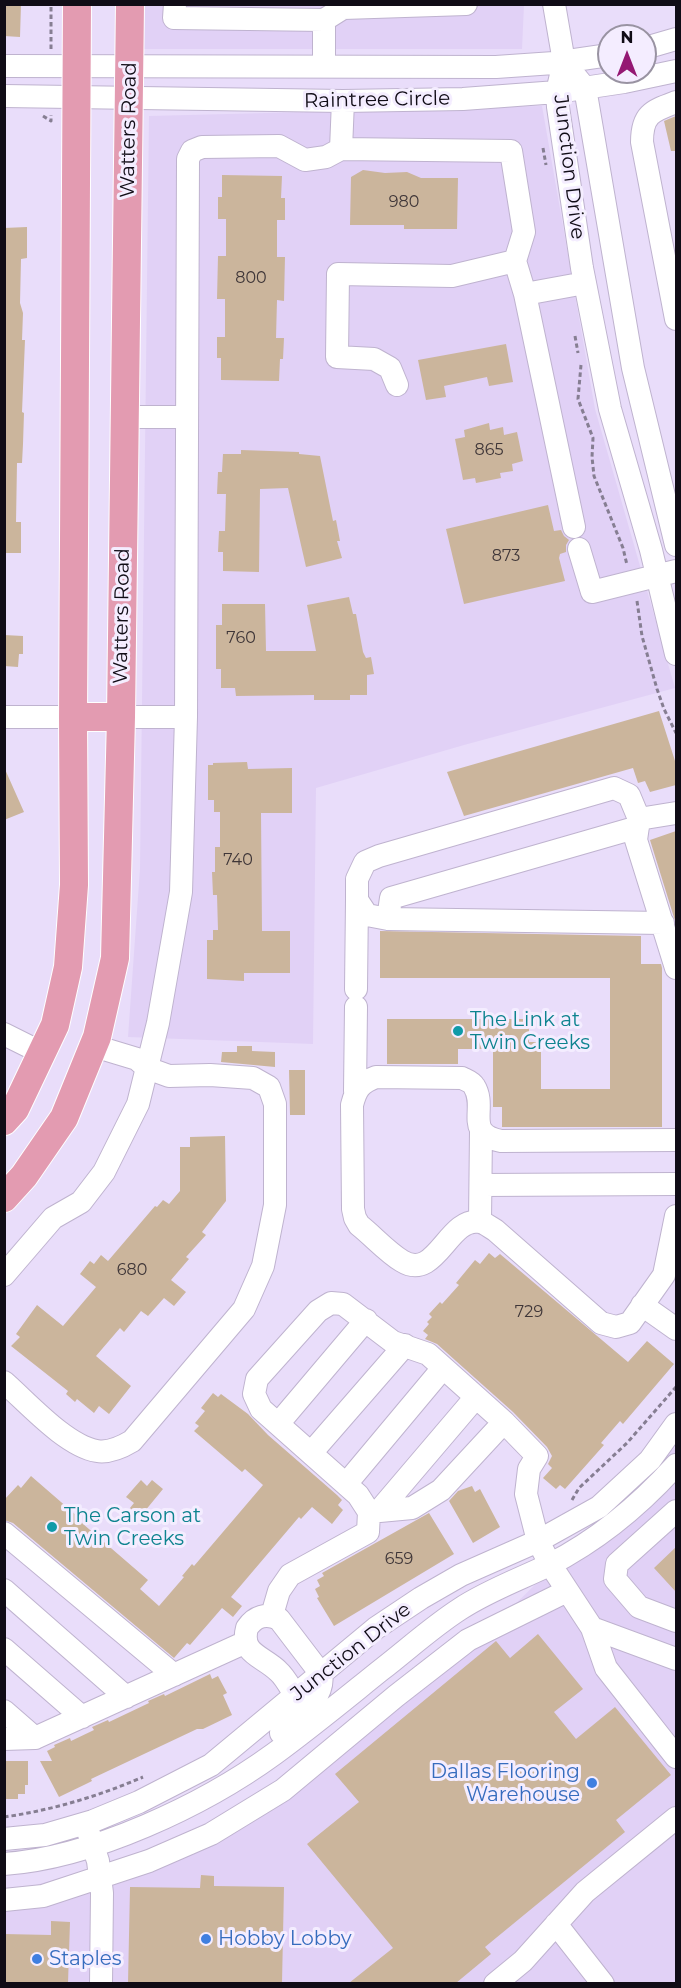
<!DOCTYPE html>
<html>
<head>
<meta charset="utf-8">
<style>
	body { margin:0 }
	#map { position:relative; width:681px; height:1988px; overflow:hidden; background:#e9ddfa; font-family:Montserrat,sans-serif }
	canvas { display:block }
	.frame { position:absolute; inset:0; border:6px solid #100c16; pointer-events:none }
	.north { position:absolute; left:597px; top:24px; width:60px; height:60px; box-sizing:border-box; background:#f4edff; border:2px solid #9993a2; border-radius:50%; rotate:0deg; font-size:16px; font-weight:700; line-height:24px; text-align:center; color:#100c16 }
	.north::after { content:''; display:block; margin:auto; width:21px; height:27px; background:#941873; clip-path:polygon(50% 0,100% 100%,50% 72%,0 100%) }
</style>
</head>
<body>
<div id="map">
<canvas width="681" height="1988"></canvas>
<div class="frame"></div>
<div class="north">N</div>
</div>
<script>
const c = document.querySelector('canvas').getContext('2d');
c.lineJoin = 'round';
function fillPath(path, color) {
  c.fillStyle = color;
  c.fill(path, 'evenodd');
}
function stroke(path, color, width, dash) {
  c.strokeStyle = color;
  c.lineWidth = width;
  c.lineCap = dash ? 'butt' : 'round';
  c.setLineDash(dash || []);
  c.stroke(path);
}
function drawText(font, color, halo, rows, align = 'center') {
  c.font = font + ' Montserrat,sans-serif';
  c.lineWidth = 6;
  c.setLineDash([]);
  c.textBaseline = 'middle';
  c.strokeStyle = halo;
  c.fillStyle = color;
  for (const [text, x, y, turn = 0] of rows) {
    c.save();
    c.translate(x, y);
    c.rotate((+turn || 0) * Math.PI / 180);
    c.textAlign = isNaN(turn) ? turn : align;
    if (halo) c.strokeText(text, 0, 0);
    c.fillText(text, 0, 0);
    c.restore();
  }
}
const built = new Path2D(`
	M142,5H524L522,49H143Z
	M542,106L595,409L675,688L464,745L316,788L313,1044L128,1037L140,869L149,116Z
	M676,1446V1983H5L4,1890L22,1889L186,1841L301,1775L492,1627Z`);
const building = new Path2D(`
	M4,4H21L20,37L4,36Z
	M676,116V151H671L664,121Z
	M363,170L385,173L407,172L421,178H458L457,229H404V225H350L351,177Z
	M222,175L282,176L281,198H285V220H277V257H285L284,301L277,300L276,338H284L283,359H280L279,381L221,380V358H217V337H225V299H217L218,256H226V219H218V197H222Z
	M27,227V258L21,259L20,303L23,313L22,340H25L22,412L24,413L23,444L22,463H17L16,522H21V553H4V228Z
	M506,344L513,382L489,386L487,377L444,386L446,397L426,400L418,360Z
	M489,423L490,430L503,427L504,435L517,432L523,461L512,464L513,471L500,473L501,478L476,483L475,478L463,480L455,439L465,437L464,430Z
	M241,450L299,452V454L320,456L333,521L336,520L340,541H337L342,558L306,567L288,488L260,489L259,572L223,571V552H218L219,531H225L226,494H217L218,472H222L223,454H241Z
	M548,505L554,531L561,530L564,536L569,540L566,545V552L560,554L559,558L565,581L464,604L446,529Z
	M349,597L353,614H356L363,652L366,658L371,657L374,674L367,675V695H350V700H314V695L236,696L235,688H221V669H216V625H222V604H265L266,651H316L307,605Z
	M4,635L23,636V654H19L18,667L4,666Z
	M659,711L676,764V785L650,792L645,781L638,783L633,768L464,816L447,772Z
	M247,762L248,769L292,768V813H261L262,931H290V973H244V981L207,979V940H213V930H218L217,895H213L212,872H215V847H220V812H214V800H208V765H213V763Z
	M4,767L24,812L4,820Z
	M676,831V924L650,840Z
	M380,931L641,936V964H661L662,968V1127H502V1107H493V1049H458V1064H387V1019H529V1042H541V1089H610V978H380Z
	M237,1046H252V1051L275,1052V1067L221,1062L222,1052H237Z
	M289,1070H305V1115H290Z
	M225,1136L226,1201L202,1232L206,1235L186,1257L189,1259L171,1280L186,1292L174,1306L164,1298L148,1316L141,1311L124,1332L120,1328L96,1356L131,1386L109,1414L99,1406L94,1413L77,1399L75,1402L66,1394L68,1391L11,1346L20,1337L16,1334L37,1305L63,1326L96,1287L80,1274L90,1261L94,1264L101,1255L108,1261L155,1206L157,1207L163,1200L169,1204L180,1191V1147H190V1137Z
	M489,1253L495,1258L500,1254L628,1362L647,1341L674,1364L623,1424L620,1421L601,1443L604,1445L565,1489L560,1485L556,1489L543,1478L552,1468L548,1464L552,1456L547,1447L513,1412L437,1344L425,1339L428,1335L423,1331L429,1324L427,1322L432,1317L429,1314L440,1302L442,1304L459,1285L456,1283L475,1260L480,1264Z
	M213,1393L218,1397L221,1394L248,1414L268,1435L337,1495L342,1500L338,1505L343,1510L332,1524L312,1507L301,1519L299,1517L231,1597L242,1606L233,1617L222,1608L190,1645L187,1643L174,1658L13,1523L4,1520V1500L18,1485L21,1488L31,1476L76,1515L75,1517L148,1580L140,1589L159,1606L184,1577L182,1576L192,1564L194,1566L263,1485L245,1469L242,1472L194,1431L199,1426L195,1423L205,1411L201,1408Z
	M141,1480L147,1486L152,1480L163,1489L140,1517L130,1508L134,1503L126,1497Z
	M472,1486L475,1492L480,1489L500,1527L473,1543L449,1501L458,1491Z
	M429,1513L454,1554L334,1626L317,1598L319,1597L315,1589L320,1586L317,1580L324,1576L322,1573Z
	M676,1547V1592L654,1568Z
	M538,1634L583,1689L554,1712L576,1739L615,1707L671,1775L616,1820L625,1832L485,1947L491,1954L456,1983H349L393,1948L307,1844L359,1802L335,1774L496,1641L510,1658Z
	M210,1674L212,1679L218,1676L227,1693L223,1695L232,1715L203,1729H197L91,1779L92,1781L86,1784L59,1797L40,1761H52L47,1751L55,1747L54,1745L70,1738L71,1741L94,1730L92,1727L108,1720L109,1722L149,1703L148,1701L164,1694L165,1696Z
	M4,1761H28V1785H25V1794H18V1799H4Z
	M201,1875L214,1876V1886L284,1887L282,1983H128L130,1887L200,1888Z
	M51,1921L70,1922L68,1983H4V1934L51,1935Z`);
const path = new Path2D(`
	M51,49V4
	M43,116L51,121V115
	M543,148L546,165
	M575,336L578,353
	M581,365L578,399L593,438L592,457L594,476L623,548L627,565
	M637,601L642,636L657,689L664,709L676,733
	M572,1500L579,1488L627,1443L676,1387
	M4,1817C53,1810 99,1796 143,1777`);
const minor = new Path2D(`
	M175,4L174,18L324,20L343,8L466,4
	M554,4L564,62L557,92L558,107L582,268L610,409L651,550L676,654
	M324,20V65
	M645,48L676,39
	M4,66L496,67L554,63L609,55
	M576,77L585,88L633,368L676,545
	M4,96L343,101L463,99L557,92L624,82L676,71
	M676,102C652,111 642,114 642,142L676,319
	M341,149L511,151L524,232L515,261L525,294L574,527
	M525,294L585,283
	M397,385L390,368L374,359L337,357L338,274L452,276L515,261
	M125,417H186
	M579,549L592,592L676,571
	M4,717H73
	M121,717H186
	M676,813L639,819L636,840L676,968
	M639,819L629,795L614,788L379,856L365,862L357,879V900L367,915L388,919L663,923
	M388,919L391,898L638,827
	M356,989L357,900
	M4,1034L42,1053
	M355,1091L356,1007
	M676,1140L501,1141C463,1133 488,1108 474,1086C472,1082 466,1080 462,1078L376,1077C360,1083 356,1089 352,1105L353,1209L355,1218L359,1225C373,1236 387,1252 402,1261C436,1282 448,1217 479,1222C484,1222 491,1228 495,1230L601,1323L616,1327L630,1323L664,1275L676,1216
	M481,1185L676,1184
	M480,1221L481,1131
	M4,1275L53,1218L81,1202L104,1172L138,1104L158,1023L181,892L186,717L188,159L192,151L202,147L279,146L305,160L326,157L341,149L343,101
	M642,1305L676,1329
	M4,1382C28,1403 66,1446 97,1451C109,1453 122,1447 132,1441L244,1309L263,1266L275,1205V1104L269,1087L253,1078L210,1075L169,1076L147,1068L137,1059L94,1046
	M278,1424L366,1320
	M311,1453L405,1345
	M346,1484L443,1368
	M379,1511L476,1397
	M676,1511L617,1564L615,1579L639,1607L676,1621
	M369,1512L412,1508L441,1490L504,1422L537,1456L529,1469L526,1494L538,1541L550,1564L592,1628L606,1668L676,1757
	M4,1533L174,1675
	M4,1590L126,1697
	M272,1615L279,1591L290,1575L368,1532L369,1512L358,1495L261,1409L254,1394L257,1379L318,1311L331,1303L343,1304L393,1342L428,1354L504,1422
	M592,1628L676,1659
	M4,1649L82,1717
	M4,1711L35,1738
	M281,1733C297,1717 326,1698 321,1674L279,1619C266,1613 255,1616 247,1628C240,1654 263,1656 278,1671C285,1677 290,1687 295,1695
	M4,1739L35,1738L246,1642
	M88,1831L98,1861L102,1893L101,1984
	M4,1839L45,1835L93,1821L139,1802L211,1765L376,1628L421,1598L461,1575L538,1541L599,1507L650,1460L676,1424
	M4,1864C92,1858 204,1805 274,1754C311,1727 346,1698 381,1670C407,1650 432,1627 460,1609C487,1591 520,1579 549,1565C598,1540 640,1505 676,1465
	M4,1900L43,1896L149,1861L211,1834L283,1790L396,1696L468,1640L567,1591
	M556,1924L603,1984
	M495,1984L523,1961L585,1892L676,1818`);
const major = new Path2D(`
	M73,717H121
	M4,1121L15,1109L55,1025L68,967L74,885L73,717L77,4
	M4,1198L24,1176L64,1118L97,1037L115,958L121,717L130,4`);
const markers = [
	[458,1031,6,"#0f9aa8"],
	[52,1527,6,"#0f9aa8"],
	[592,1783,6,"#3f7fe0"],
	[206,1939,6,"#3f7fe0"],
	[37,1959,6,"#3f7fe0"]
];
const numberNames = [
	["980",404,202],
	["800",251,278],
	["865",489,450],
	["873",506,556],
	["760",241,638],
	["740",238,860],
	["680",132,1270],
	["729",529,1312],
	["659",399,1559]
];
const streetNames = [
	["Raintree Circle",377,100,-1],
	["Watters Road",129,130,-89],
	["Junction Drive",569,167,83],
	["Watters Road",122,616,-89],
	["Junction Drive",351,1652,-38]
];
const cultureNames = [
	["The Link at",470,1020],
	["Twin Creeks",470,1043],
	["The Carson at",64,1516],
	["Twin Creeks",64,1539]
];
const shopNames = [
	["Dallas Flooring",580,1772,"right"],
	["Warehouse",580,1795,"right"],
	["Hobby Lobby",218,1939],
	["Staples",49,1959]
];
fillPath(built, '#e1d1f6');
fillPath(building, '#cbb59c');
stroke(minor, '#bfb3cf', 24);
stroke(major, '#fff', 30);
stroke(path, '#867e92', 3, [4.5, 3]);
stroke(minor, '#fff', 22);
stroke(major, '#e39bb1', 28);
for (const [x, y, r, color] of markers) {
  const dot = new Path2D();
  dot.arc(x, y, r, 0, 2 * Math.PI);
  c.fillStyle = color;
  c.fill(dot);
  stroke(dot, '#f4edff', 2);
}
drawText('16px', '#3f3638', null, numberNames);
drawText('20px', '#100c16', '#f4edff', streetNames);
drawText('20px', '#0d838f', '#f4edff', cultureNames, 'left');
drawText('20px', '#366cbe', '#f4edff', shopNames, 'left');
</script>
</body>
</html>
